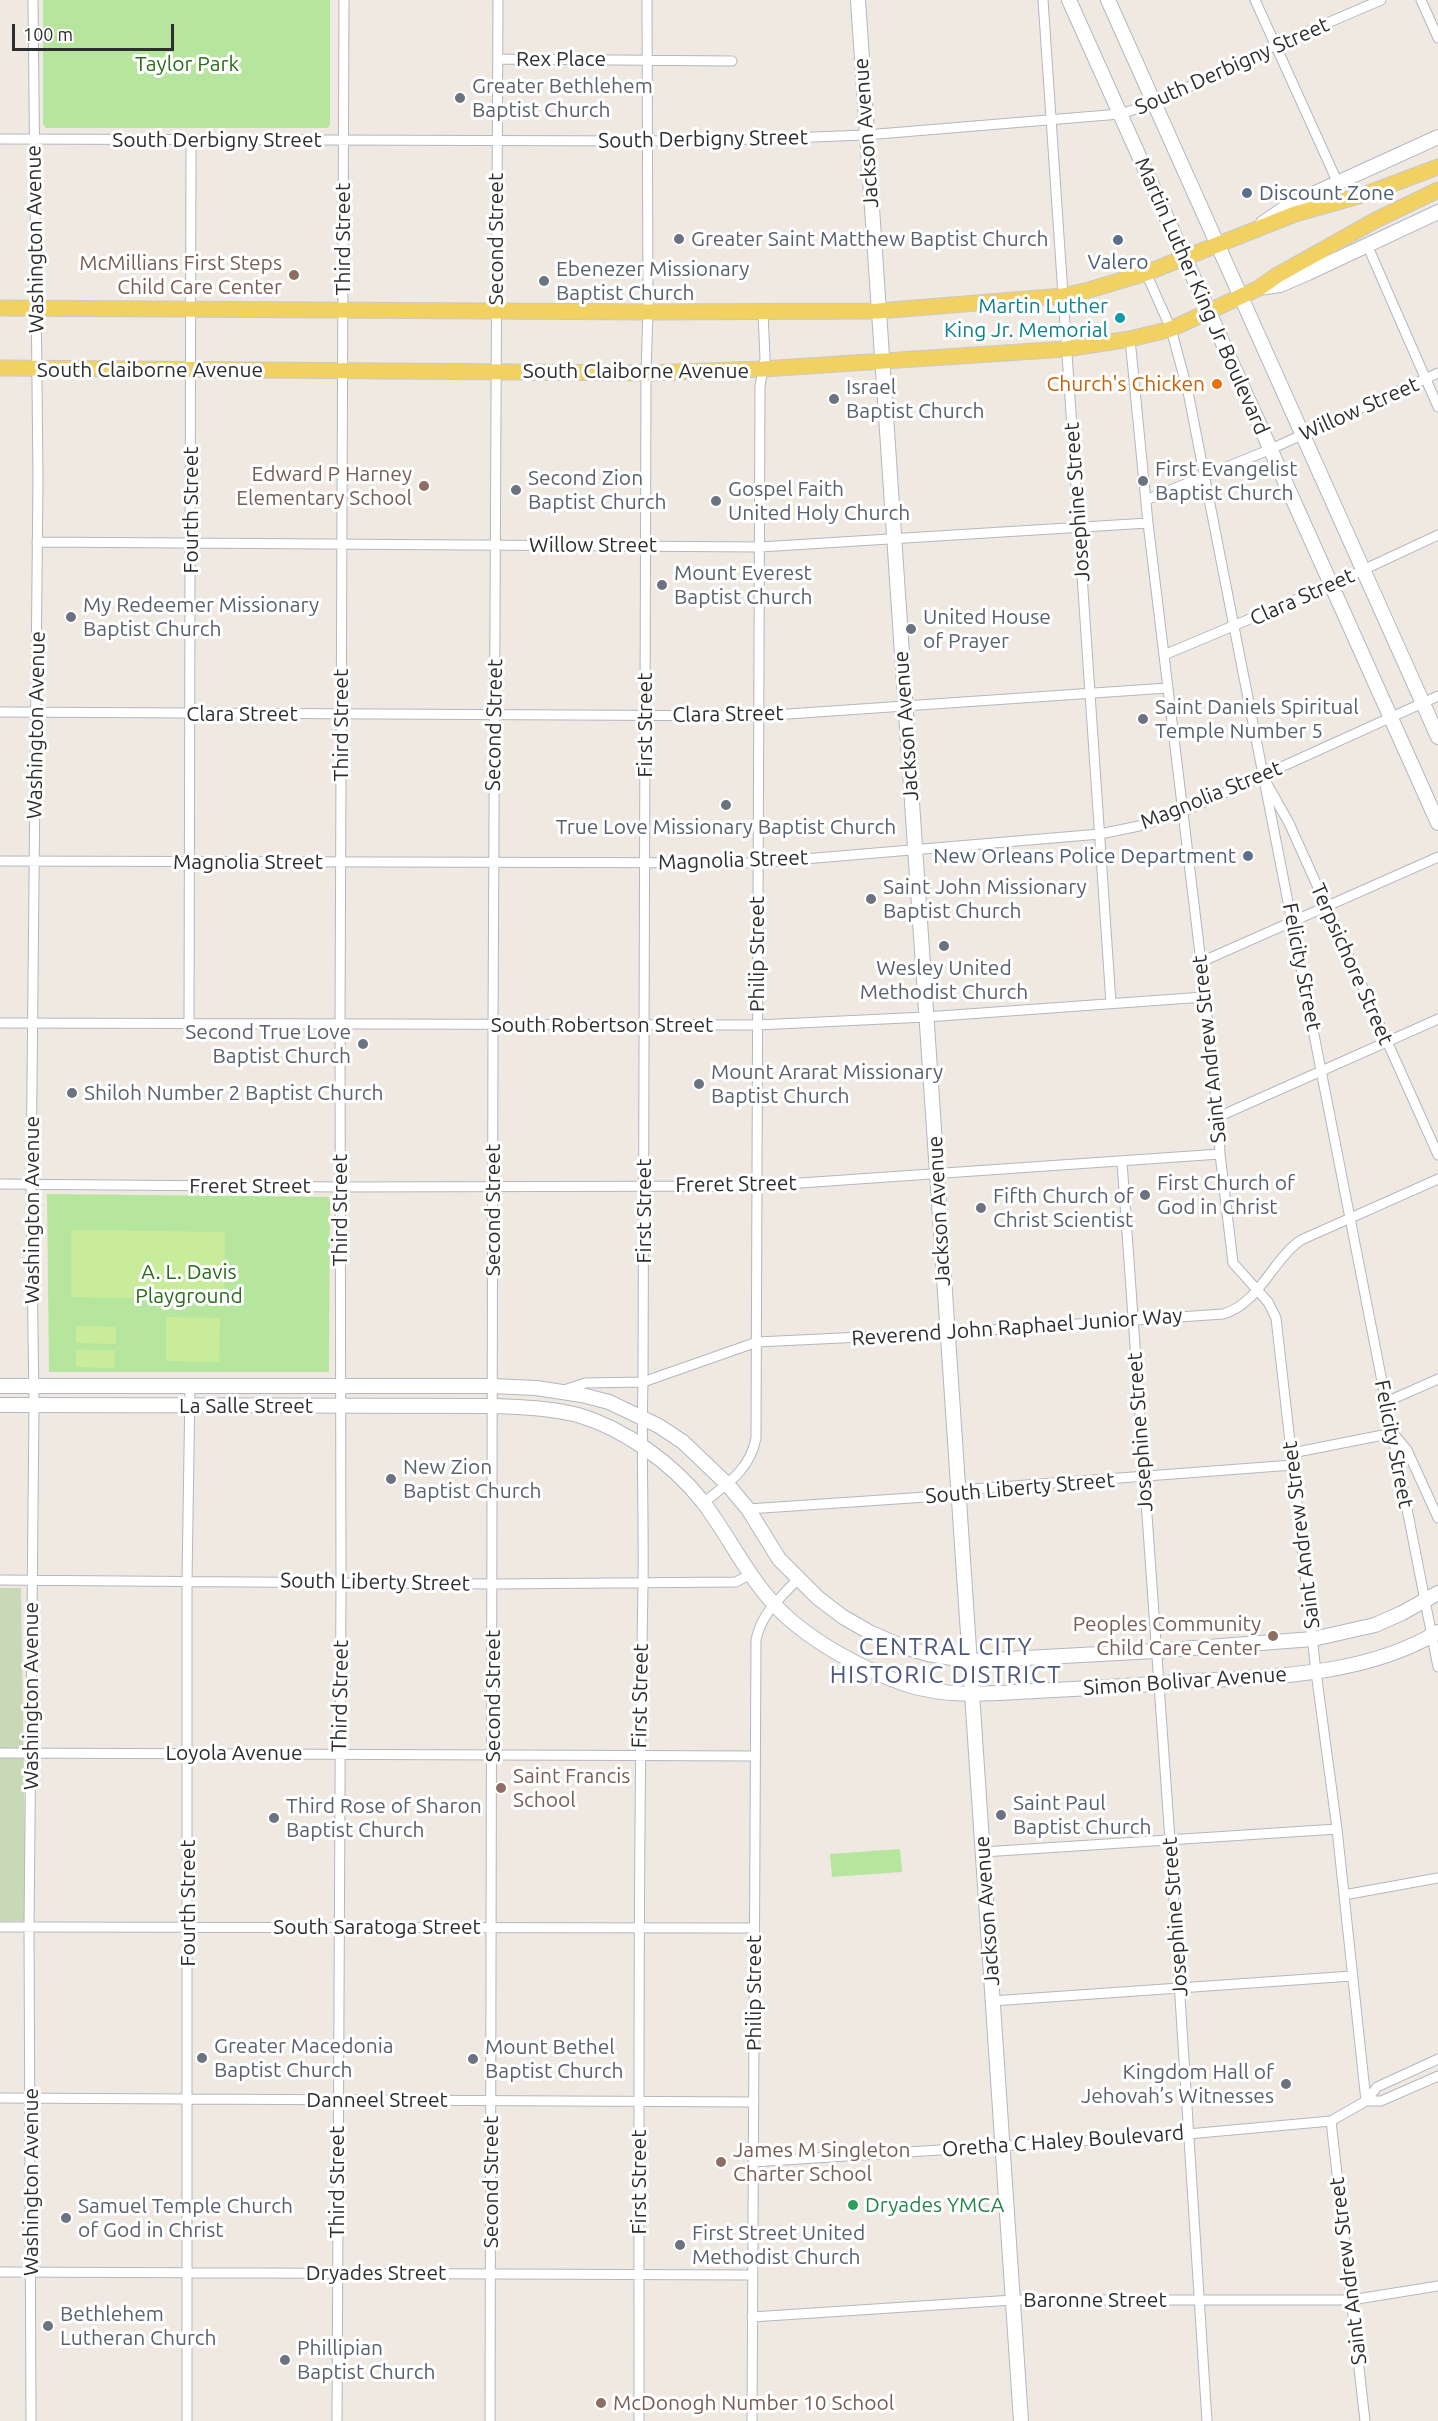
<!DOCTYPE html>
<html>
<head>
<meta charset="utf-8">
<style>
	body { margin:0 }
	#map { position:relative; width:1438px; height:2421px; overflow:hidden; background:#efe9e1; font-family:Ubuntu,sans-serif }
	canvas { display:block }
	.scale { position:absolute; left:12px; top:24px; width:162px; height:27px; box-sizing:border-box; border:3px solid #2e2e2e; border-top:0; padding-left:8px; font-size:18px; line-height:21px; white-space:nowrap; color:#2e2e2e; -webkit-text-stroke:4px #fff; paint-order:stroke }
</style>
</head>
<body>
<div id="map">
<canvas width="1438" height="2421"></canvas>
<div class="scale">100 m</div>
</div>
<script>
const c = document.querySelector('canvas').getContext('2d');
c.lineJoin = 'round';
function fillPath(path, color) {
  c.fillStyle = color;
  c.fill(path, 'evenodd');
}
function stroke(path, color, width, dash) {
  c.strokeStyle = color;
  c.lineWidth = width;
  c.lineCap = dash ? 'butt' : 'round';
  c.setLineDash(dash || []);
  c.stroke(path);
}
function drawText(font, color, halo, rows, align = 'center') {
  c.font = font + ' Ubuntu,sans-serif';
  c.lineWidth = 6;
  c.setLineDash([]);
  c.textBaseline = 'middle';
  c.strokeStyle = halo;
  c.fillStyle = color;
  for (const [text, x, y, turn = 0] of rows) {
    c.save();
    c.translate(x, y);
    c.rotate((+turn || 0) * Math.PI / 180);
    c.textAlign = isNaN(turn) ? turn : align;
    if (halo) c.strokeText(text, 0, 0);
    c.fillText(text, 0, 0);
    c.restore();
  }
}
const green = new Path2D(`
	M43,0H330V125L328,128H46L43,124Z
	M47,1194L330,1197L329,1372H49Z
	M900,1849L902,1872L832,1877L830,1854Z`);
const cemetery = new Path2D(`
	M0,1588H21L26,1921H0Z`);
const pitch = new Path2D(`
	M71,1230L225,1232L224,1299L71,1297Z
	M166,1317L220,1318L219,1362L166,1361Z
	M76,1326L116,1327V1344L76,1343Z
	M76,1349L115,1351L114,1368L76,1367Z`);
const street = new Path2D(`
	M1043,0L1111,1003
	M1255,0L1337,181
	M1421,0L1438,38
	M498,59L732,61
	M0,139L648,141L761,139L866,135L1120,114L1155,103L1276,45L1381,0
	M1368,247L1438,407
	M1146,273L1171,329L1188,392L1438,1667
	M1130,339L1148,523L1201,962L1218,1117L1220,1154L1233,1263L1268,1302L1276,1318L1316,1672L1337,1829L1366,2101
	M1146,500L1271,449L1438,373
	M37,542L760,547L1148,523
	M1164,655L1333,584L1438,535
	M0,712L759,716L1167,688
	M1267,784L1289,823L1438,1155
	M0,861L757,863L1100,834L1139,826L1182,812L1438,696
	M1201,962L1438,857
	M0,1023L757,1025L926,1017L1204,997
	M189,1025L191,140
	M1218,1117L1438,1019
	M1122,1162L1170,1840L1207,2421
	M0,1184L340,1187L757,1186L1220,1154
	M564,1390L585,1383L643,1382L757,1342L946,1333L1223,1314C1259,1304 1272,1260 1301,1240L1438,1179
	M1386,1402L1438,1379
	M1292,1453L1393,1433L1407,1450L1438,1518
	M703,1503C727,1484 750,1470 756,1438L760,386L765,359L763,312
	M748,1509L941,1496L973,1489L1293,1465
	M0,1580L493,1584L736,1582L749,1575
	M0,1753L755,1756
	M983,1852L1337,1829
	M1344,1895L1438,1878
	M0,1927L754,1928
	M992,2001L1352,1976
	M0,2098L754,2102
	M1366,2101H1381L1438,2076
	M1331,2121L1365,2421
	M753,2162L1188,2134L1331,2121L1366,2101L1377,2087L1438,2059
	M0,2272L752,2275
	M752,2317L1013,2300H1351L1438,2286
	M31,2421L29,1927L34,1405L31,1184L38,477L33,0
	M187,2421V1581L190,1386
	M337,2421L341,1582L340,1025L344,0
	M490,2421L493,1025L498,0
	M639,2421C639,2142 638,1864 643,1586C644,1518 641,1450 643,1382L646,373L648,312L647,0
	M752,2421L756,1640C761,1614 780,1598 797,1580`);
const secondary = new Path2D(`
	M858,0L1021,2421
	M1069,0L1438,823
	M1108,0L1438,737
	M1263,223L1291,204L1438,137
	M1259,288L1280,285L1308,273L1438,212
	M0,1386H492L536,1388L582,1395L609,1402L659,1426L683,1442L727,1484L748,1509L779,1559L818,1598L843,1617L871,1633L901,1646L928,1654L970,1661L1155,1651L1313,1639L1375,1625L1402,1613L1438,1593
	M0,1405L493,1406C521,1407 550,1408 578,1415C625,1429 672,1463 703,1502C728,1535 745,1572 773,1603C805,1639 863,1670 908,1685C949,1698 994,1693 1035,1691C1083,1689 1131,1686 1179,1682C1266,1676 1361,1678 1438,1632`);
const primary = new Path2D(`
	M0,308L648,312L878,311L1063,296L1089,290L1146,273L1295,214L1366,194L1438,167
	M0,368L646,373L763,369L1066,349L1130,339L1171,329L1259,288L1276,276L1376,220L1438,190`);
const markers = [
	[460,98,6,"#6b7280"],
	[1247,193,6,"#5c6f8a"],
	[679,239,6,"#6b7280"],
	[1118,240,6,"#5c6f8a"],
	[294,275,6,"#8d6e63"],
	[544,281,6,"#6b7280"],
	[1120,318,6,"#0f9aa8"],
	[1217,384,6,"#e8710a"],
	[834,399,6,"#6b7280"],
	[1143,481,6,"#6b7280"],
	[424,486,6,"#8d6e63"],
	[516,490,6,"#6b7280"],
	[716,501,6,"#6b7280"],
	[662,585,6,"#6b7280"],
	[71,617,6,"#6b7280"],
	[911,629,6,"#6b7280"],
	[1143,719,6,"#6b7280"],
	[726,805,6,"#6b7280"],
	[1248,856,6,"#5c6f8a"],
	[871,899,6,"#6b7280"],
	[944,946,6,"#6b7280"],
	[363,1044,6,"#6b7280"],
	[699,1084,6,"#6b7280"],
	[72,1093,6,"#6b7280"],
	[1145,1195,6,"#6b7280"],
	[981,1208,6,"#6b7280"],
	[391,1479,6,"#6b7280"],
	[1273,1636,6,"#8d6e63"],
	[501,1788,6,"#8d6e63"],
	[1001,1815,6,"#6b7280"],
	[274,1818,6,"#6b7280"],
	[202,2058,6,"#6b7280"],
	[473,2059,6,"#6b7280"],
	[1286,2084,6,"#6b7280"],
	[721,2162,6,"#8d6e63"],
	[853,2205,6,"#2e9e5b"],
	[66,2218,6,"#6b7280"],
	[680,2245,6,"#6b7280"],
	[48,2326,6,"#6b7280"],
	[285,2360,6,"#6b7280"],
	[601,2403,6,"#8d6e63"]
];
const streetNames = [
	["Rex Place",561,59],
	["South Derbigny Street",1232,66,-24],
	["Jackson Avenue",866,133,-94],
	["South Derbigny Street",703,139,-1],
	["South Derbigny Street",217,140],
	["Washington Avenue",35,239,-91],
	["Third Street",343,239,-90],
	["Second Street",496,239,-90],
	["Martin Luther King Jr Boulevard",1202,296,66],
	["South Claiborne Avenue",150,370],
	["South Claiborne Avenue",636,371],
	["Willow Street",1359,409,-24],
	["Josephine Street",1077,502,-94],
	["Fourth Street",191,510,-90],
	["Willow Street",593,545],
	["Clara Street",1302,597,-24],
	["Clara Street",242,714],
	["Clara Street",728,714,-1],
	["Washington Avenue",36,725,-89],
	["Third Street",341,725,-90],
	["Second Street",494,725,-89],
	["First Street",645,725,-90],
	["Jackson Avenue",906,726,-94],
	["Magnolia Street",1211,795,-22],
	["Magnolia Street",733,860,-2],
	["Magnolia Street",248,862],
	["Philip Street",757,954,-90],
	["Terpsichore Street",1352,964,66],
	["Felicity Street",1302,967,79],
	["South Robertson Street",602,1025],
	["Saint Andrew Street",1209,1049,-96],
	["Freret Street",736,1184,-1],
	["Freret Street",250,1186],
	["Washington Avenue",32,1210,-90],
	["Third Street",340,1210,-90],
	["Second Street",493,1210,-90],
	["First Street",644,1211,-90],
	["Jackson Avenue",939,1211,-93],
	["Reverend John Raphael Junior Way",1017,1327,-4],
	["La Salle Street",246,1406],
	["Josephine Street",1140,1432,-94],
	["Felicity Street",1394,1444,79],
	["South Liberty Street",1020,1488,-5],
	["Saint Andrew Street",1301,1535,-97],
	["South Liberty Street",375,1582,1],
	["Simon Bolivar Avenue",1185,1681,-4],
	["Washington Avenue",31,1696,-90],
	["Third Street",340,1696,-89],
	["Second Street",493,1696,-90],
	["First Street",640,1696,-89],
	["Loyola Avenue",234,1753],
	["Fourth Street",188,1903,-90],
	["Jackson Avenue",987,1911,-94],
	["Josephine Street",1175,1917,-94],
	["South Saratoga Street",377,1927],
	["Philip Street",754,1993,-90],
	["Danneel Street",377,2100],
	["Oretha C Haley Boulevard",1063,2141,-4],
	["Washington Avenue",31,2182,-90],
	["Third Street",337,2182,-90],
	["Second Street",491,2182,-90],
	["First Street",639,2182,-90],
	["Saint Andrew Street",1348,2271,-97],
	["Dryades Street",376,2273],
	["Baronne Street",1095,2300]
];
const parkNames = [
	["Taylor Park",187,64],
	["A. L. Davis",189,1272],
	["Playground",189,1296]
];
const worshipNames = [
	["Greater Bethlehem",472,86],
	["Baptist Church",472,110],
	["Greater Saint Matthew Baptist Church",691,239],
	["Ebenezer Missionary",556,269],
	["Baptist Church",556,293],
	["Israel",846,387],
	["Baptist Church",846,411],
	["First Evangelist",1155,469],
	["Baptist Church",1155,493],
	["Second Zion",528,478],
	["Baptist Church",528,502],
	["Gospel Faith",728,489],
	["United Holy Church",728,513],
	["Mount Everest",674,573],
	["Baptist Church",674,597],
	["My Redeemer Missionary",83,605],
	["Baptist Church",83,629],
	["United House",923,617],
	["of Prayer",923,641],
	["Saint Daniels Spiritual",1155,707],
	["Temple Number 5",1155,731],
	["True Love Missionary Baptist Church",726,827,"center"],
	["Saint John Missionary",883,887],
	["Baptist Church",883,911],
	["Wesley United",944,968,"center"],
	["Methodist Church",944,992,"center"],
	["Second True Love",351,1032,"right"],
	["Baptist Church",351,1056,"right"],
	["Mount Ararat Missionary",711,1072],
	["Baptist Church",711,1096],
	["Shiloh Number 2 Baptist Church",84,1093],
	["First Church of",1157,1183],
	["God in Christ",1157,1207],
	["Fifth Church of",993,1196],
	["Christ Scientist",993,1220],
	["New Zion",403,1467],
	["Baptist Church",403,1491],
	["Saint Paul",1013,1803],
	["Baptist Church",1013,1827],
	["Third Rose of Sharon",286,1806],
	["Baptist Church",286,1830],
	["Greater Macedonia",214,2046],
	["Baptist Church",214,2070],
	["Mount Bethel",485,2047],
	["Baptist Church",485,2071],
	["Kingdom Hall of",1274,2072,"right"],
	["Jehovah’s Witnesses",1274,2096,"right"],
	["Samuel Temple Church",78,2206],
	["of God in Christ",78,2230],
	["First Street United",692,2233],
	["Methodist Church",692,2257],
	["Bethlehem",60,2314],
	["Lutheran Church",60,2338],
	["Phillipian",297,2348],
	["Baptist Church",297,2372]
];
const serviceNames = [
	["Discount Zone",1259,193],
	["Valero",1118,262,"center"],
	["New Orleans Police Department",1236,856,"right"]
];
const educationNames = [
	["McMillians First Steps",282,263],
	["Child Care Center",282,287],
	["Edward P Harney",412,474],
	["Elementary School",412,498],
	["Peoples Community",1261,1624],
	["Child Care Center",1261,1648],
	["Saint Francis",513,1776,"left"],
	["School",513,1800,"left"],
	["James M Singleton",733,2150,"left"],
	["Charter School",733,2174,"left"],
	["McDonogh Number 10 School",613,2403,"left"]
];
const cultureNames = [
	["Martin Luther",1108,306],
	["King Jr. Memorial",1108,330]
];
const foodNames = [
	["Church's Chicken",1205,384]
];
const leisureNames = [
	["Dryades YMCA",865,2205]
];
const quarterNames = [
	["CENTRAL CITY",946,1647],
	["HISTORIC DISTRICT",946,1675]
];
fillPath(green, '#b6e59e');
fillPath(cemetery, '#c8d9b8');
fillPath(pitch, '#c9ec9a');
stroke(street, '#b4b7c1', 11);
stroke(secondary, '#b4b7c1', 16);
stroke(primary, '#c9c9c9', 17);
stroke(street, '#fff', 9);
stroke(secondary, '#fff', 14);
stroke(primary, '#f2d163', 15);
for (const [x, y, r, color] of markers) {
  const dot = new Path2D();
  dot.arc(x, y, r, 0, 2 * Math.PI);
  c.fillStyle = color;
  c.fill(dot);
  stroke(dot, '#fff', 2);
}
drawText('21px', '#2e2e2e', '#fff', streetNames);
drawText('21px', '#2c6e1b', '#fff', parkNames);
drawText('21px', '#5b616d', '#fff', worshipNames, 'left');
drawText('21px', '#4e5e75', '#fff', serviceNames, 'left');
drawText('21px', '#785e54', '#fff', educationNames, 'right');
drawText('21px', '#0d838f', '#fff', cultureNames, 'right');
drawText('21px', '#c56008', '#fff', foodNames, 'right');
drawText('21px', '#27864d', '#fff', leisureNames, 'left');
c.letterSpacing = '1.5px';
drawText('24px', '#4d5680', '#fff', quarterNames);
c.letterSpacing = '0px';
</script>
</body>
</html>
